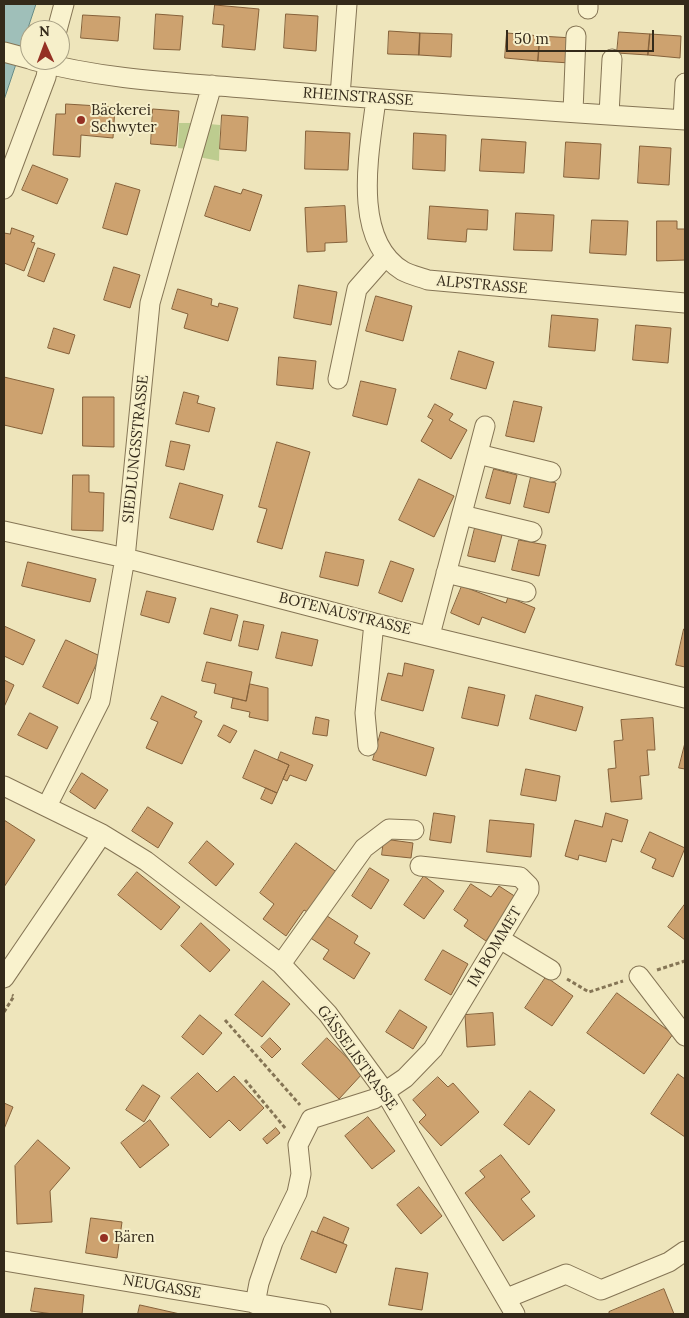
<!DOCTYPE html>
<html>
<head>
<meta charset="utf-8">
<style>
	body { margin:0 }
	#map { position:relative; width:689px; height:1318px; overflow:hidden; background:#eee5bb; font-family:Lora,serif }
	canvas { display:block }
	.frame { position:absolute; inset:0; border:5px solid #342a1a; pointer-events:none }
	.north { position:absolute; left:20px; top:20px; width:50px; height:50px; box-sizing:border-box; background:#f6efca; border:1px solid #a8a084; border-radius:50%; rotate:358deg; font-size:14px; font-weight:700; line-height:20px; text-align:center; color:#342a1a }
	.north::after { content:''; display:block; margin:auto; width:18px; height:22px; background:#953124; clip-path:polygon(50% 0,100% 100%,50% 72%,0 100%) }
	.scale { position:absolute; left:506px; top:30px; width:148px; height:22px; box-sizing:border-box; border:2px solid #342a1a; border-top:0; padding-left:6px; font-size:15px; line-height:18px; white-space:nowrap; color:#342a1a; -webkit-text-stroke:4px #f6efca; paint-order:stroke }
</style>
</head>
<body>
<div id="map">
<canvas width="689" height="1318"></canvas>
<div class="frame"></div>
<div class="north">N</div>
<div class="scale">50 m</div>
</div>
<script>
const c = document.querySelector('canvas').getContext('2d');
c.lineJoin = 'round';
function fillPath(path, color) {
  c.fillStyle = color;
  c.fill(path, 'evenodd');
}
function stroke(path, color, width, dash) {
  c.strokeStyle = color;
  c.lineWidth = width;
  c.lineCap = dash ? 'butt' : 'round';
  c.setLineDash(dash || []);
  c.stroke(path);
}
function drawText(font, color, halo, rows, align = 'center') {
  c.font = font + ' Lora,serif';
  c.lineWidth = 4;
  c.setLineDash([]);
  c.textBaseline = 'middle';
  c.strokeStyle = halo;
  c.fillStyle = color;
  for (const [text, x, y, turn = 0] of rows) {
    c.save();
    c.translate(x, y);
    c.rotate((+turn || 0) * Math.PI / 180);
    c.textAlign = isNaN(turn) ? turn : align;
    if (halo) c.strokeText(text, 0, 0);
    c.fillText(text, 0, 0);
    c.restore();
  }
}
const green = new Path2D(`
	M179,123H194L187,149L178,148Z
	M209,124L220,125L219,161L199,157Z`);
const water = new Path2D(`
	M4,4H36L4,100Z`);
const building = new Path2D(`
	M215,5L259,9L255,50L222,47L224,25L213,24Z
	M156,14L183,16L180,50L154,49Z
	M286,14L318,16L316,51L284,48Z
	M83,15L120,17L118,41L81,38Z
	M389,31L420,33L419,55L388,54Z
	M619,32L650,34L648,55L617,53Z
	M420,33L452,34L451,57L419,55Z
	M507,33L540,36L538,61L505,58Z
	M650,34L681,36L680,58L648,55Z
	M540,36L573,38L570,63L538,61Z
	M66,104L115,107L113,138L81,135L80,157L53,155L56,114H65Z
	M153,109L179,111L176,146L151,144Z
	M222,115L248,117L246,151L220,149Z
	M306,131L350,133L348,170L305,169Z
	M414,133L446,135L445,171L413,169Z
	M482,139L526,142L524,173L480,171Z
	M566,142L601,144L599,179L564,177Z
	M640,146L671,148L669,185L638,183Z
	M33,165L68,179L57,204L22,190Z
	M116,183L140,190L127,235L103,228Z
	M215,186L241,194L243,189L262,195L250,231L205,216Z
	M345,206L347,242L325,243V251L307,252L305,208Z
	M430,206L488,210L487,230L467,229L466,242L428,239Z
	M516,213L554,215L552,251L514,250Z
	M592,220L628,221L626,255L590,253Z
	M657,221H677V229H685V260L657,261Z
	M12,228L34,236L31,242L35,243L24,271L4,263V233L10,234Z
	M38,248L55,254L44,282L28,276Z
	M114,267L140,275L130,308L104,300Z
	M299,285L337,292L331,325L294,318Z
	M178,289L212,299L211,305L218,307L219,303L238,308L228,341L184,328L188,314L172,309Z
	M376,296L412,306L403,341L366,331Z
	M552,315L598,319L595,351L549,347Z
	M636,325L671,328L668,363L633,360Z
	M54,328L75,335L69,354L48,348Z
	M459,351L494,362L486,389L451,379Z
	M279,357L316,361L313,389L277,385Z
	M4,377L54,389L42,434L4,425Z
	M361,381L396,389L387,425L353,416Z
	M184,392L199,396L197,403L215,408L209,432L176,424Z
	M83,397H114V447L83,446Z
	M514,401L542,407L534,442L506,436Z
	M435,404L453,414L449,420L467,430L451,459L421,441L433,420L428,417Z
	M171,441L190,445L184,470L166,466Z
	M277,442L310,452L282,549L257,542L267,509L259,507Z
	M494,469L517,475L510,504L486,498Z
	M73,475H89V492L104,493L103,531L72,530Z
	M531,477L556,483L549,513L524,507Z
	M419,479L454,496L434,537L399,520Z
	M180,483L223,495L213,530L170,518Z
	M475,528L502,535L495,562L468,556Z
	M519,540L546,545L539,576L512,570Z
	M326,552L364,560L358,586L320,577Z
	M391,561L414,569L402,602L379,593Z
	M28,562L96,579L90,602L22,586Z
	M462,586L506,603L508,597L535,608L525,633L482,617L479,625L451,613Z
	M147,591L176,598L169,623L141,615Z
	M211,608L238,615L231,641L204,634Z
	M244,621L264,625L258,650L239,646Z
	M4,626L35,640L23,665L4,656Z
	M684,629H685V667L676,665Z
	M282,632L318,640L312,666L276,658Z
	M66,640L100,656L78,704L43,687Z
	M207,662L252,672L246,701L214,693L216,684L202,681Z
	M405,663L434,670L423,711L381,700L388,673L402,676Z
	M4,680L14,685L4,707Z
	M250,684L268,688V721L249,717L250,712L231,708L233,698L246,701Z
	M469,687L505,695L498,726L462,718Z
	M536,695L583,707L576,731L530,719Z
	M162,696L197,712L194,717L202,721L182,764L146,748L158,722L151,719Z
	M30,713L58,727L47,749L18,735Z
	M316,717L329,720L327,736L313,734Z
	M653,718L655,750H647L649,775L640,776L642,799L611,802L608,769L616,768L614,741L623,740L621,720Z
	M224,725L237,731L230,743L218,736Z
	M381,732L434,748L426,776L373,760Z
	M685,743V769L679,768Z
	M255,750L289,765L277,793L243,778Z
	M281,752L313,765L306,781L290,775L287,781L283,779L289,765L278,760Z
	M526,769L560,776L556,801L521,795Z
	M82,773L108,790L95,809L70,792Z
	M266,788L277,793L272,804L261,799Z
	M148,807L173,823L158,848L132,831Z
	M434,813L455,816L451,843L430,840Z
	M606,813L628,820L622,842L612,839L606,862L579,855L578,860L565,856L575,820L602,827Z
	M4,820L35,840L4,887Z
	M490,820L534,824L531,857L487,852Z
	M650,832L685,848L673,877L652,868L656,859L641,852Z
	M384,839L413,843L411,858L382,855Z
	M207,841L234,864L216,886L189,863Z
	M296,843L338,873L309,913L304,910L286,936L263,919L274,904L260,893Z
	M370,868L389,880L371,909L352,896Z
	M137,872L180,907L161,930L118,895Z
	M424,876L444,891L424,919L404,905Z
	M471,884L491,897L499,886L516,897L486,941L464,926L468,920L454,910Z
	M685,904V940L668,927Z
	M324,914L358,936L354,943L370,953L354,979L323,959L329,950L309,937Z
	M201,923L230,950L210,972L181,946Z
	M443,950L468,964L451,995L425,980Z
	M546,977L573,996L552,1026L525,1008Z
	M263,981L290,1004L262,1037L235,1015Z
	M617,993L673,1034L644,1074L587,1033Z
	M400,1010L427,1027L413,1049L386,1032Z
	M493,1013L495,1045L467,1047L465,1015Z
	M200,1015L222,1033L203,1055L182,1037Z
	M270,1038L281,1049L272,1058L261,1047Z
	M327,1038L363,1073L339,1099L302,1064Z
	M198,1073L217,1092L234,1076L264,1108L240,1131L229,1120L210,1138L171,1098Z
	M678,1074L685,1079V1137L651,1114Z
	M438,1077L448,1087L453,1083L479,1112L441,1146L419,1122L426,1115L413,1100Z
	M143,1085L160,1096L144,1122L126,1110Z
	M530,1091L555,1110L529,1145L504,1125Z
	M4,1103L13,1107L4,1129Z
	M368,1117L395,1151L372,1169L345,1136Z
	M150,1120L169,1145L140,1168L121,1143Z
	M276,1128L280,1133L267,1144L263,1139Z
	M38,1140L70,1168L50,1191L52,1222L17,1224L15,1166Z
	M501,1155L530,1192L521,1199L535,1216L503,1241L465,1193L485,1177L480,1171Z
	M419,1187L442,1216L421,1234L397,1205Z
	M324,1217L349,1228L343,1243L317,1233Z
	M91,1218L122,1222L117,1258L86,1253Z
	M312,1231L347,1245L336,1273L301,1259Z
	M396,1268L428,1273L422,1310L389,1305Z
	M35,1288L84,1295L82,1314H53L31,1311Z
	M664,1289L674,1314H609V1312Z
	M140,1305L180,1314H138Z`);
const path = new Path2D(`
	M657,970L685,961
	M567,979L589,992L623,981
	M4,1012L14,996L12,995
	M225,1020L300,1105
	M245,1080L286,1129`);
const minor = new Path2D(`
	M588,4V9
	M57,30L64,4
	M4,52L30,59
	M32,60C108,81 189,83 268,90C407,102 546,111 685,120
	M340,96L347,4
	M376,99C370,149 350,239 403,271C410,275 420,277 428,280L685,303
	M573,112L576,36
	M609,114L612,59
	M683,119L685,83
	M4,189L46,77L49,60
	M338,379L357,289L386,256
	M478,454L551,472
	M462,515L532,532
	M4,531L125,558L374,623L685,698
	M446,573L526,592
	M430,635L485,426
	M368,746L365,713L374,623
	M4,786L102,834L146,861L281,964L328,1014L385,1092L515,1314
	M47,806L100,701L125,558L150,303L212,85
	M500,939L551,970
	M281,964L364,848L389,829L414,830
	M639,976L685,1036
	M4,978L102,834
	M4,1261L321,1314
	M507,1298L566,1274L601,1290L669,1262L685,1251
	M255,1304L259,1283L273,1242L297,1193L301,1174L298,1145L311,1119L374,1099L405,1078L433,1049L529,890V886L520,877L420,866`);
const markers = [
	[81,120,5,"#953124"],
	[104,1238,5,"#953124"]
];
const streetNames = [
	["RHEINSTRASSE",358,97,4],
	["ALPSTRASSE",482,285,5],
	["SIEDLUNGSSTRASSE",136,449,-84],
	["BOTENAUSTRASSE",345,614,14],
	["IM BOMMET",495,947,-59],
	["GÄSSELISTRASSE",357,1058,54],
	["NEUGASSE",162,1287,10]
];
const poiNames = [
	["Bäckerei",91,111],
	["Schwyter",91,128],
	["Bären",114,1238]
];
fillPath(green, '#bdcc8f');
fillPath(water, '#9fbfb9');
stroke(water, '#678c87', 1);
fillPath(building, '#cda26f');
stroke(building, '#85613a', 1);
stroke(minor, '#857555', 21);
stroke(path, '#857555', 3, [4, 2.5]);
stroke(minor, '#f9f2cd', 19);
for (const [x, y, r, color] of markers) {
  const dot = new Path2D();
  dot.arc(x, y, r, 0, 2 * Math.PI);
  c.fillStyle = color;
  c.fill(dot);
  stroke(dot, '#f6efca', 2);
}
drawText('15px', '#342a1a', '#f6efca', streetNames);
drawText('15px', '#342a1a', '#f6efca', poiNames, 'left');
</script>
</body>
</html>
